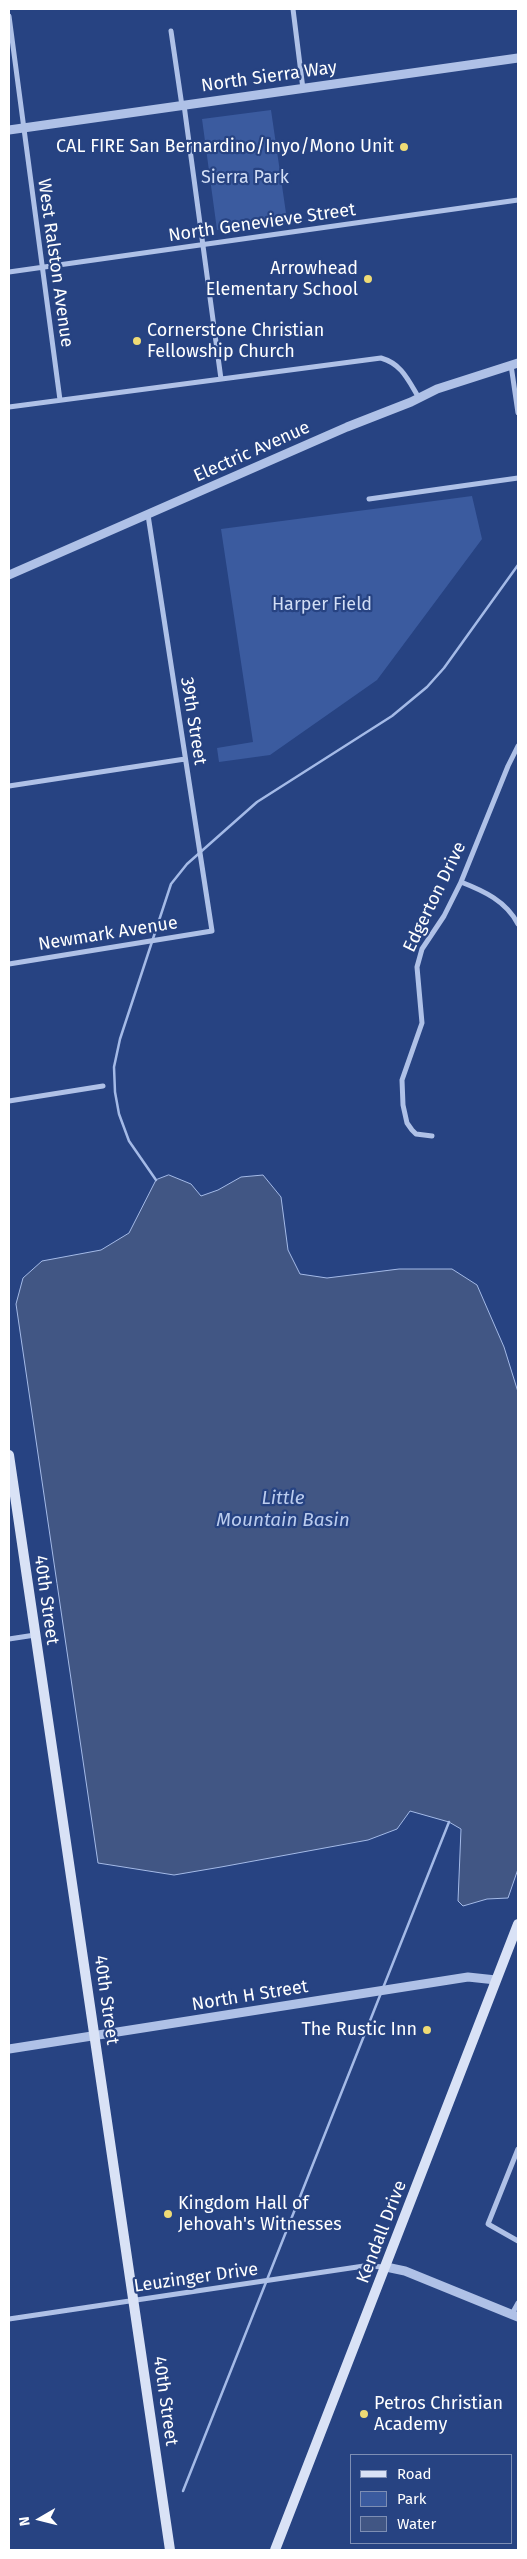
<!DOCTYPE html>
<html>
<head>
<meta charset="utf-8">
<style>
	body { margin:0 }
	#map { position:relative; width:527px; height:2559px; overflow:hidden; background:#274382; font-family:"Fira Sans",sans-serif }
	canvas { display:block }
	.frame { position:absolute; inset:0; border:10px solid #fff; pointer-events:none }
	.legend { position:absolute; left:350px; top:2454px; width:162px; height:90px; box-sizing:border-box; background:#274382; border:1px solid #7d8eb4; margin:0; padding:6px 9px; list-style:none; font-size:15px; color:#fff }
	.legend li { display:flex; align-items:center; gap:10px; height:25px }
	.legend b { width:25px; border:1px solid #7d8eb4 }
	.north { position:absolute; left:15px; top:2494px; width:50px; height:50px; -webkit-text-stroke:4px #274382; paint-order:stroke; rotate:262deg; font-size:14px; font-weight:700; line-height:20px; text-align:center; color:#fff }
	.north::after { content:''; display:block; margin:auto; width:18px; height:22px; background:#fff; clip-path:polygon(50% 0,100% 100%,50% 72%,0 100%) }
</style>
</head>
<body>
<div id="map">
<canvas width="527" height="2559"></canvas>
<div class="frame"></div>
<ul class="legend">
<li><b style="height:6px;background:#d9e2f6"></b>Road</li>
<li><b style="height:14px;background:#3b5b9f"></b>Park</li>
<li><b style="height:14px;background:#415684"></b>Water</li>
</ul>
<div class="north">N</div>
</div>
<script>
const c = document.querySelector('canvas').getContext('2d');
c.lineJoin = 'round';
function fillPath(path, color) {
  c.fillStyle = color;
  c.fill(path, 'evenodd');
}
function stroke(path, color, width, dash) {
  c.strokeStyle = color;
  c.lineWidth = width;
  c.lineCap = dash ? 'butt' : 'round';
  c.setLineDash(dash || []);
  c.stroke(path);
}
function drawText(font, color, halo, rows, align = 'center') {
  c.font = font + ' "Fira Sans",sans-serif';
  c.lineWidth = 4.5;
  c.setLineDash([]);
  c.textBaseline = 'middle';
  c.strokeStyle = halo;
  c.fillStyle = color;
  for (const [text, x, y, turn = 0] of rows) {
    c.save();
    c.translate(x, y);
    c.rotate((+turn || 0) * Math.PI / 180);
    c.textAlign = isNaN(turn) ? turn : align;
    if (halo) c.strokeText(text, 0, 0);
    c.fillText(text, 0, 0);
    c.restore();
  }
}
const green = new Path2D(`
	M271,110L287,220L217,230L202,119Z
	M472,496L482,539L377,680L270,755L219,762L217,748L253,742L221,529Z`);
const water = new Path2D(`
	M169,1175L191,1184L201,1196L218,1190L241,1177L263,1175L281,1197L288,1250L300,1274L327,1278L399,1269H452L477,1285L504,1347L518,1392V1869L508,1898L487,1899L463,1906L458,1901L461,1829L449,1822L410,1811L397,1829L368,1840L221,1867L174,1875L98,1863L16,1304L23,1278L42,1261L101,1250L129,1233L156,1180Z`);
const stream = new Path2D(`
	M156,1180L129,1141L119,1114L115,1092L114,1067L120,1039L171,884L187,864L257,802L392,716L427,687L444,668L518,565
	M383,1988L449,1822
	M183,2491L381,1993`);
const minor = new Path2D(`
	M293,9L303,89
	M9,16L60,400
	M171,31L182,106
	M184,105L221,379
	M9,272L518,200
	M511,365L518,413
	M9,407L381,358C402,364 408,380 419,398
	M369,499L518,478
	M9,786L185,759
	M461,882C484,891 506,901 518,924
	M9,964L212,931L148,515
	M9,1101L103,1086
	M432,1136L416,1134L412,1130L407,1123L403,1105L402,1080L422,1023L417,967L422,949L444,916L461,882L508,766L518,746
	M9,1639L35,1635
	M518,2149L488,2224L518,2241
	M512,2314L518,2303
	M9,2319L364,2266L386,2267`);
const tertiary = new Path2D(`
	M9,130L518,58
	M9,575L347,427L411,402L437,389L518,363
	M9,2049L468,1977L496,1980
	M386,2267L405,2271L518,2317`);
const secondary = new Path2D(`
	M9,1455L170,2550
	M275,2550L518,1924`);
const markers = [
	[404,147,5,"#efdb75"],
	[368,279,5,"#efdb75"],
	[137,341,5,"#efdb75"],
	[427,2030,5,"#efdb75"],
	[168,2214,5,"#efdb75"],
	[364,2414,5,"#efdb75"]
];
const streetNames = [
	["North Sierra Way",269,77,-8],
	["North Genevieve Street",262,223,-8],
	["West Ralston Avenue",55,263,82],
	["Electric Avenue",252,452,-24],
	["39th Street",193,721,81],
	["Edgerton Drive",435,897,-64],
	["Newmark Avenue",108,934,-9],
	["40th Street",46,1600,82],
	["North H Street",250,1996,-9],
	["40th Street",106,2000,82],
	["Kendall Drive",382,2232,-69],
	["Leuzinger Drive",196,2278,-8],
	["40th Street",165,2401,82]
];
const poiNames = [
	["CAL FIRE San Bernardino/Inyo/Mono Unit",394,147],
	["Arrowhead",358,269],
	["Elementary School",358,290],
	["Cornerstone Christian",147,331,"left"],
	["Fellowship Church",147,352,"left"],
	["The Rustic Inn",417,2030],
	["Kingdom Hall of",178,2204,"left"],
	["Jehovah's Witnesses",178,2225,"left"],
	["Petros Christian",374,2404,"left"],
	["Academy",374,2425,"left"]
];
const parkNames = [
	["Sierra Park",245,178],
	["Harper Field",322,605]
];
const waterNames = [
	["Little",283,1499],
	["Mountain Basin",283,1521]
];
fillPath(green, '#3b5b9f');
fillPath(water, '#415684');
stroke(water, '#a4bae7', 1);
stroke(stream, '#a4bae7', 2.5);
stroke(minor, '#afc1e7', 5);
stroke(tertiary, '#afc1e7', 9);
stroke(secondary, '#d9e2f6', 10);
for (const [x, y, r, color] of markers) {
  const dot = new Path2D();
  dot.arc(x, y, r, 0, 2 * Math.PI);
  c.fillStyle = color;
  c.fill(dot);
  stroke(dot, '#274382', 2);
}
drawText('18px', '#fff', '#274382', streetNames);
drawText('18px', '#fff', '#274382', poiNames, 'right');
drawText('18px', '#d2def5', '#274382', parkNames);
drawText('italic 19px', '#bce', '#274382', waterNames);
</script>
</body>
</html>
